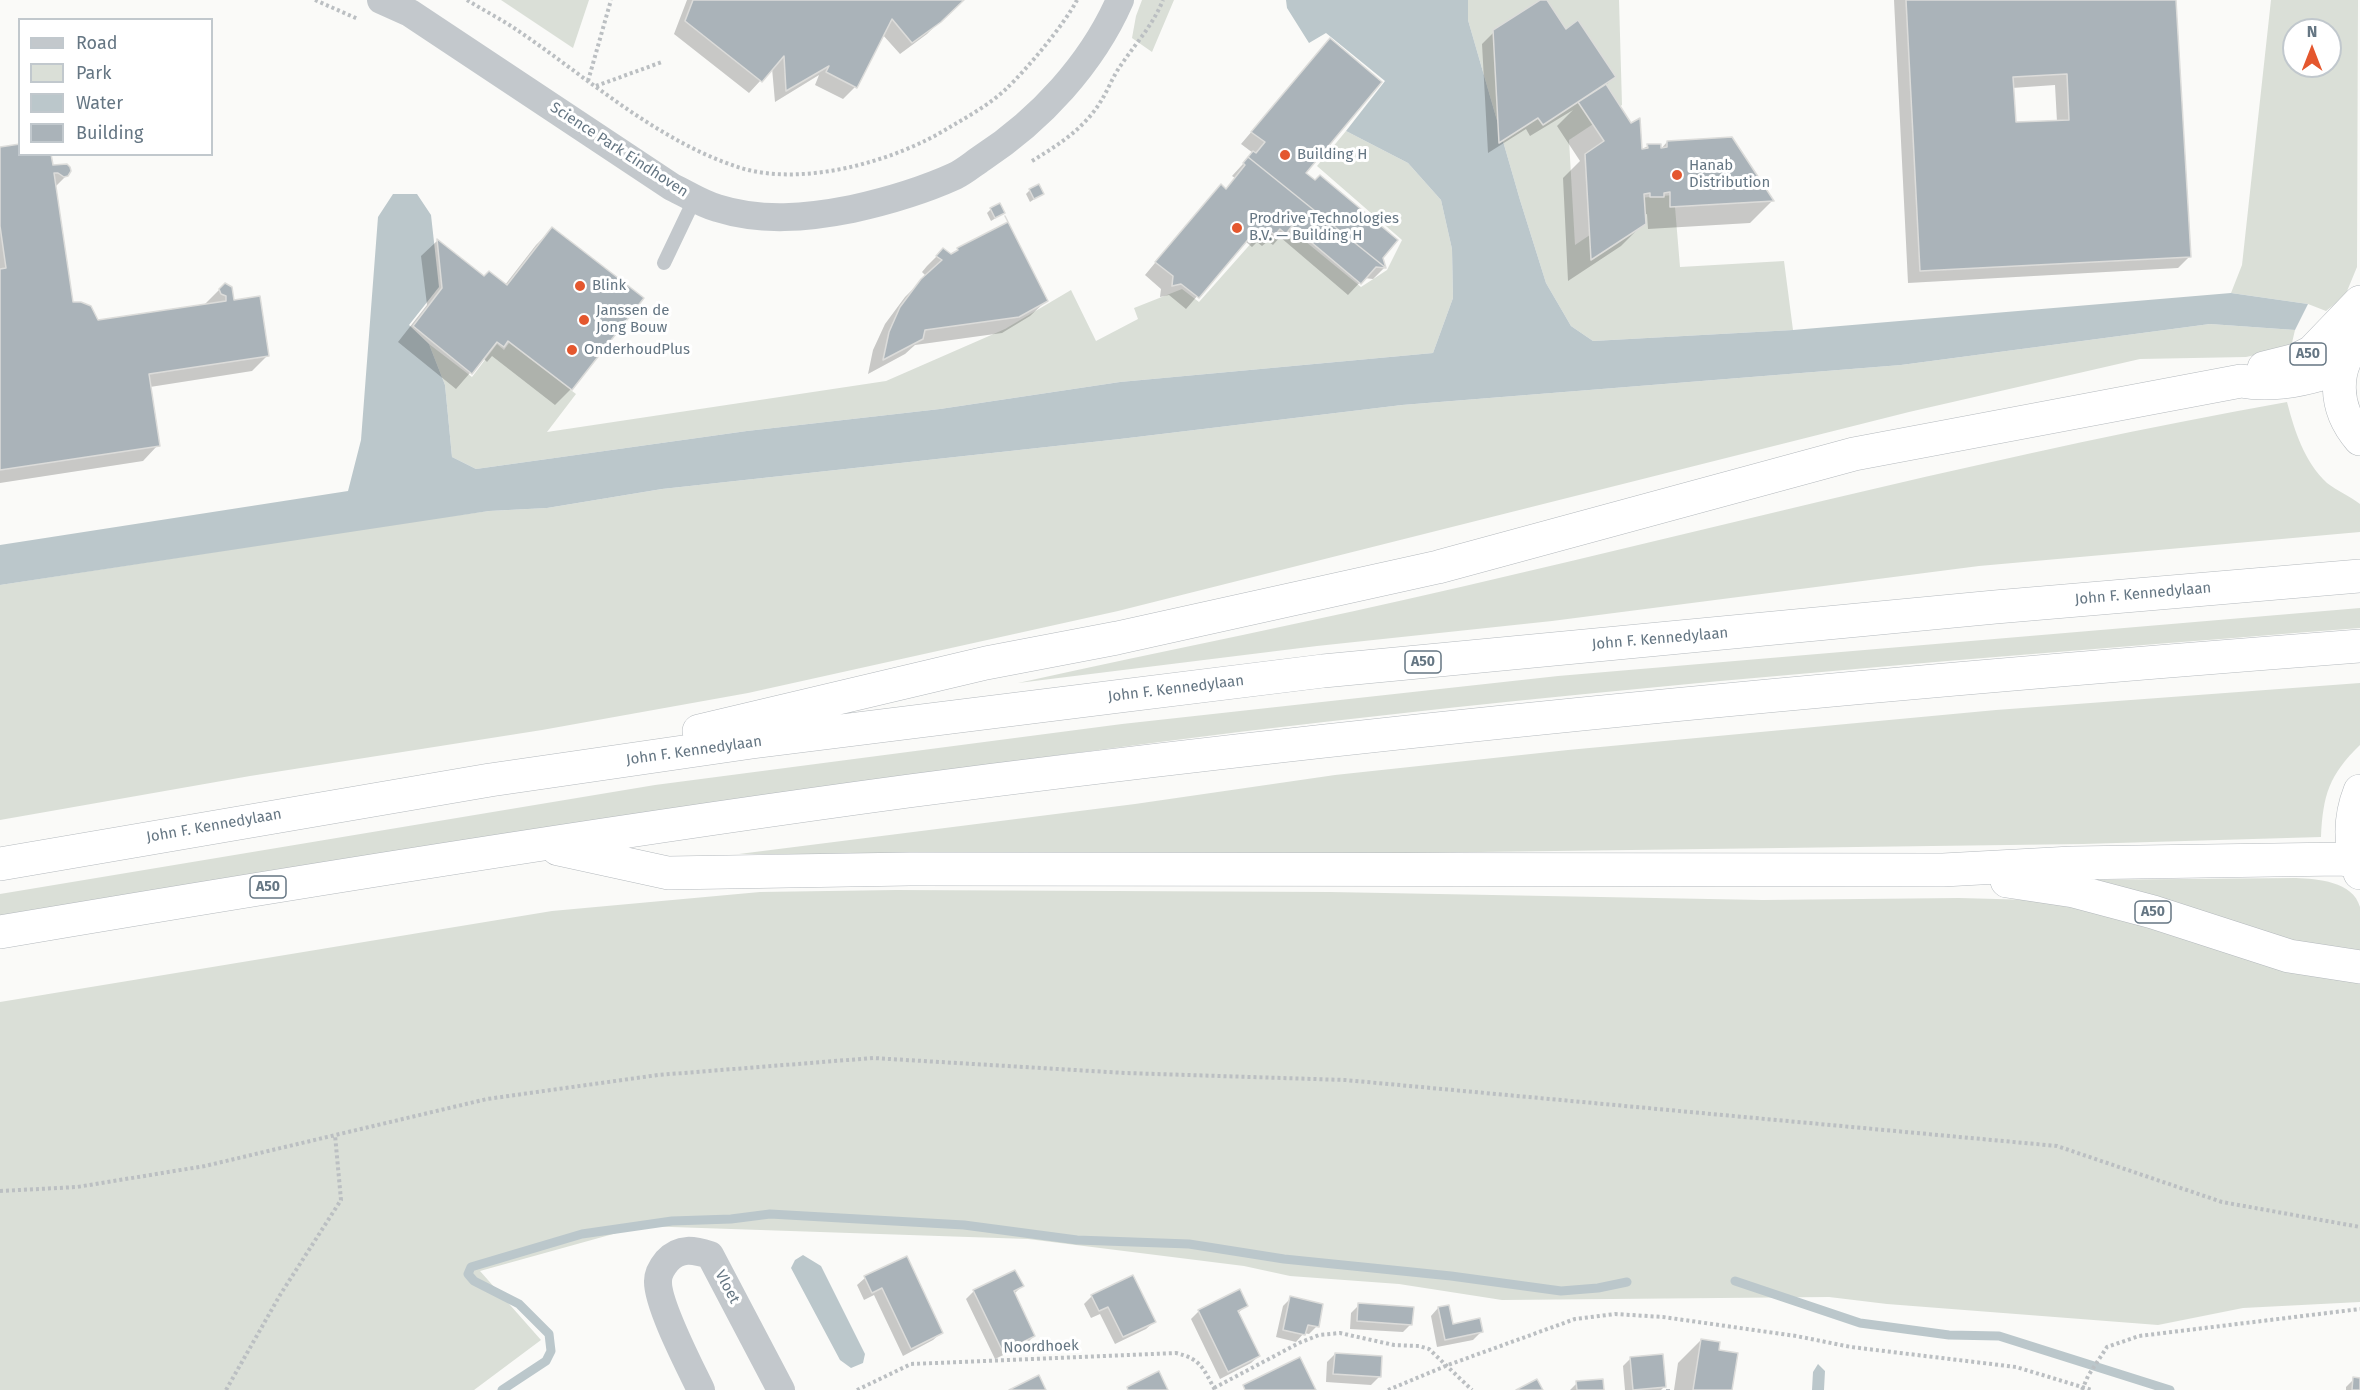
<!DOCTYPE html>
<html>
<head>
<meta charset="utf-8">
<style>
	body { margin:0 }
	#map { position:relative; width:2360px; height:1390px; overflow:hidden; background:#fafaf8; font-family:"Fira Sans",sans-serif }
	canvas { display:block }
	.legend { position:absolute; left:18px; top:18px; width:195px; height:138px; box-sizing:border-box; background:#fff; border:2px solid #c1c8cd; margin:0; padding:8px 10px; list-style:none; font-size:18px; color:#657683 }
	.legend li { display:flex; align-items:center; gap:12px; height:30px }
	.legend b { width:30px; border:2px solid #c1c8cd }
	.north { position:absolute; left:2282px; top:18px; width:60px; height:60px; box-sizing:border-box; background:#fff; border:2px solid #c1c8cd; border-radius:50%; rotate:0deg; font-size:16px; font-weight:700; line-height:24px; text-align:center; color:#657683 }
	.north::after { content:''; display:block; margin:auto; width:21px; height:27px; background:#e4572e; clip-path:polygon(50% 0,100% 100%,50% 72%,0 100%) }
</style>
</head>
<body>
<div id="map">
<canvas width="2360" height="1390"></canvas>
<ul class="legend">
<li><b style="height:8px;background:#c3c8cc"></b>Road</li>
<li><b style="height:16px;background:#dadfd7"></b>Park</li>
<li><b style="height:16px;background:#bbc7cb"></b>Water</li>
<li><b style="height:16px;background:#aab3b9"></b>Building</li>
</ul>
<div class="north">N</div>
</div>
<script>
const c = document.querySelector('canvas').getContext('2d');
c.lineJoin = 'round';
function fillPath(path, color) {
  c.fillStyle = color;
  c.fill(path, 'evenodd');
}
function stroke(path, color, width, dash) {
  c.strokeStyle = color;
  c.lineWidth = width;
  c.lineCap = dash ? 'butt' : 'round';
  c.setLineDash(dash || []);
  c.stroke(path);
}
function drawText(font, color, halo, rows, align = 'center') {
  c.font = font + ' "Fira Sans",sans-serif';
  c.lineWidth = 6;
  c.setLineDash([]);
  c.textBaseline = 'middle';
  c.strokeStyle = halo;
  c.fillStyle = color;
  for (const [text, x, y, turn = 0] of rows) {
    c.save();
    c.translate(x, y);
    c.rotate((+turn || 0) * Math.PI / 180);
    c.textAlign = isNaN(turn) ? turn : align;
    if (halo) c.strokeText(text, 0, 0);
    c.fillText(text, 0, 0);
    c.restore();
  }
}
const green = new Path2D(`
	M501,0H589L573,48Z
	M1142,0H1174L1152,52L1132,38L1136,16Z
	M1468,0H1619L1622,105L1569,140L1575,245L1627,210V199L1674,195L1680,267L1784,261L1793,330L1593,341L1571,326L1546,283L1520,200L1468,20Z
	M2271,0H2358L2357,267L2345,296L2326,311L2308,304L2231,293L2242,265ZM2294,30H2330V66H2294Z
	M1346,131L1408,163L1441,200L1452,249L1453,298L1433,353L1120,382L940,409L747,431L476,469L452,457L445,385L429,344L472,377L497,344L504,350L509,343L576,394L547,432L886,381L1005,329L1071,290L1096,341L1138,319L1134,308L1182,289L1199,302L1254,240L1294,232L1361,287L1387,270L1402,240L1317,166Z
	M2210,324L2295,330L2291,347L2246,357L2140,359L1909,412L1118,611L748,693L542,730L250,776L0,820V585L415,521L489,511L547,508L662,489L1120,439L1402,405L1901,365Z
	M2287,402C2295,432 2304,461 2327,483C2337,491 2350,496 2360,504V532L1979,566L1552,621L1317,646L1018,683C1167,650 1316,621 1465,586C1738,523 2010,451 2287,402Z
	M2360,608V628C2014,655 1669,682 1324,722C881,773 441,848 0,917V894L655,785L1122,724L1558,676Z
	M2360,683V745C2329,775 2323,795 2321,837L2083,844L1329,854H739L1135,804L1335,775L1568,750L1996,710Z
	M2296,878C2317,879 2353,881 2360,907C2360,918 2360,941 2360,954L2284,941L2072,880Z
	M896,890L1330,892L1763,900L1959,898L2071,901L2360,982V1302L2243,1308L2158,1325L1887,1304L1829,1297L1502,1300L1399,1284L1290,1276L1244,1266L1028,1239L642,1226L480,1271L541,1340L474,1390H0V1002L552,911L760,892Z`);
const water = new Path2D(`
	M1286,0H1468V20L1520,200L1546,283L1571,326L1593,341L1793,330L2231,293L2308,304L2295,330L2210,324L1901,365L1402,405L1120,439L662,489L547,508L489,511L0,585V545L348,491L361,440L378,217L393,194H417L431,215L439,287L409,325L429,344L445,385L452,457L476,469L747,431L940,409L1120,382L1433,353L1453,298L1452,249L1441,200L1408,163L1346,131L1385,81L1326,33L1309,43L1287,8Z
	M803,1255L821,1266L865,1354L863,1363L851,1368L840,1360L791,1268L795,1260Z
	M1818,1364L1825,1371L1824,1390H1812L1813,1372Z`);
const shadow = new Path2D(`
	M687,0H961L927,34L900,54L882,34L855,87L843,99L815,85L819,75L775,102L772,68L749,93L674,34Z
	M1543,0H1545L1565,31L1614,77L1605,86L1640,150L1648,146L1660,150L1667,142L1772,201L1750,223L1648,229L1647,214L1644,215V223L1621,246L1568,281L1563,178L1580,161L1557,126L1573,110L1530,136L1526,129L1488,153L1482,44L1494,32Z
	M1894,0H2174L2190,256L2178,268L1908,283ZM2055,85L2057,122L2014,124L2012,88Z
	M1330,40L1304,173L1382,258L1385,267L1373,279L1364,278L1348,295L1280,237L1273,245L1268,241L1262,246L1257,242L1252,247L1245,241L1186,309L1169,295L1160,297L1161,289L1145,275L1209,198L1221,186L1225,190L1235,178L1232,176L1253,153L1241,144Z
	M0,148L69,173L54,188L72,304L97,322L205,304L221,288L233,302L268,355L252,371L150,387L158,445L143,461L0,483Z
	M1030,190L1042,194L1030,202L1026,194Z
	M991,209L1004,213L991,221L987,213Z
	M1009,224L1046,301L1030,316L1002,333L915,345L905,354L868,374L873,350L885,324L905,297L926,276L922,272L927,266L943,250L951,256L958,249Z
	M552,229L642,299L571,389L555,405L492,356L487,362L483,358L456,389L398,342L427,305L421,256L437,241L484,278L505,285L536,245Z
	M906,1258L941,1333L933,1340L903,1356L874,1295L864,1300L857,1285L865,1278Z
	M1022,1286L1014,1294L1034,1336L1026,1344L995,1359L966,1299L974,1291Z
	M1092,1296L1154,1322L1146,1329L1115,1344L1100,1314L1091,1318L1084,1304Z
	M1291,1298L1317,1326L1309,1334L1304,1333L1296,1342L1276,1337L1283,1306Z
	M1359,1305L1411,1324L1403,1332L1350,1329L1351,1313Z
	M1246,1306L1238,1313L1259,1356L1251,1363L1220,1379L1191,1319L1199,1311Z
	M1438,1308L1452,1326L1481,1332L1473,1340L1437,1347L1431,1316Z
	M1701,1340L1717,1351L1731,1390H1674L1678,1363Z
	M1335,1354L1379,1377L1371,1385L1326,1382L1327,1362Z
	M1631,1358L1665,1386L1661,1390H1625L1623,1366Z
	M2354,1379H2360V1390H2346V1387Z
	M1577,1383L1603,1390H1570Z`);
const stream = new Path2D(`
	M1735,1281L1860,1323L1949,1335L1999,1336L2170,1390
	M502,1390L546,1361L551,1351L549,1334L519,1304L474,1281L468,1274L471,1267L582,1234L672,1221L731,1219L770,1214L964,1225L1077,1240L1189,1244L1284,1259L1451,1276L1561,1291L1598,1288L1627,1282`);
const building = new Path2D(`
	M693,0H964L941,22L912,43L892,19L857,88L826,72L829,66L786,91L784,56L762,82L685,21Z
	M1540,0H1547L1566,29L1578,20L1616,77L1543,125L1538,118L1499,143L1493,30Z
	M1906,0H2176L2191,257L1920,271ZM2067,74L2069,120L2016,122L2013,77Z
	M1330,38L1382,82L1306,173L1315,180L1320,175L1398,240L1383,258L1386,268L1248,157L1253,151L1256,153L1265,142L1251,132Z
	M1606,84L1631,123L1640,118L1642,149L1648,148L1647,144H1661V148L1667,147V141L1732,137L1774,201L1670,207V192L1664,193V197H1650V193L1644,194L1646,224L1591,260L1585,154L1604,141L1578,102Z
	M20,144V154H51L53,165L67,164L70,167L71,171L68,176L64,177L58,173H54L73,302H81L91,306L98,320L226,301V296L221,294L219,289L225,283L232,287L234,300L260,296L269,356L149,374L160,446L0,470V269L6,268L0,226V147Z
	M1248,157L1386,268L1376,267L1361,284L1292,226L1286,234L1280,229L1275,235L1269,230L1265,236L1257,229L1199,298L1181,284L1172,286L1173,276L1155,262L1221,184L1226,189L1245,165L1243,163Z
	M1039,184L1044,194L1034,199L1029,189Z
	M1000,203L1005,213L995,218L990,208Z
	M1005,216L1048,301L1019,317L925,330L923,339L883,360L889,332L900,307L921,279L942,260L936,256L943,248L951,254L958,250L957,248L1008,222Z
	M552,227L644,298L572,390L508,341L504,347L497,342L472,374L413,326L442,288L437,239L484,276L489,271L507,285Z
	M907,1256L943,1333L911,1349L882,1288L872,1293L864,1276Z
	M1015,1270L1024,1286L1014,1291L1035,1336L1003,1352L973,1290Z
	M1133,1275L1156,1322L1123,1337L1108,1307L1099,1311L1091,1295Z
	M1240,1289L1248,1306L1238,1311L1260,1356L1228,1372L1198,1310Z
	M1290,1296L1323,1304L1319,1327L1308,1325L1305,1335L1283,1330Z
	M1358,1303L1414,1307L1412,1325L1357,1321Z
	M1449,1305L1453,1324L1480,1318L1483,1332L1445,1340L1438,1307Z
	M1701,1339L1720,1342L1719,1350L1738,1353L1732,1390H1693Z
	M1335,1353L1382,1356L1381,1377L1333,1374Z
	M1663,1354L1666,1387L1633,1390L1630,1357Z
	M1300,1357L1316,1390H1245L1243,1385Z
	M1159,1371L1168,1390H1128L1127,1387Z
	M1039,1375L1046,1390H1009Z
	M2353,1377L2360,1378V1390H2352Z
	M1537,1379L1543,1390H1516Z
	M1603,1379L1604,1390H1577L1576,1381Z`);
const path = new Path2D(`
	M315,0L358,19
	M467,0C483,10 501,19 517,30C588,78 658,142 741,168C804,187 896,161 950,127C969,116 990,104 1006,89C1027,69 1064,25 1077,0
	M588,81L611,0
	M596,86L662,62
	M1032,161C1058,145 1084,129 1101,101C1108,90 1113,76 1121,65C1136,43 1153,25 1163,0
	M0,1191L77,1187L205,1166L487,1099L658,1075L873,1058L1125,1073L1345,1080L2057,1146L2222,1202L2360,1227
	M1214,1388L1299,1343L1319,1335L1340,1333L1394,1345L1419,1346L1429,1349L1472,1390
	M1668,1389V1390
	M226,1390L280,1295L341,1200L335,1135
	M857,1390L911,1364L1176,1353C1201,1359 1203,1368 1215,1390
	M1388,1390L1448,1365L1575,1319L1615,1314L1663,1317L1796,1336L1851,1347L2016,1367L2092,1390
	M2082,1390L2088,1376L2107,1347L2139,1336L2360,1309`);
const lane = new Path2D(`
	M664,263L695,198`);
const street = new Path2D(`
	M381,0L410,13L672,187C687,194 702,204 717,208C761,222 807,218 852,209C888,201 922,191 955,176C965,171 973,164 982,158C1040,120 1092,64 1120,0
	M701,1390C690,1367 657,1304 658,1281C658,1273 662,1267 667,1261C680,1247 694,1250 710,1255L781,1390`);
const highway = new Path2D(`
	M2360,338C2331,368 2334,409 2360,439
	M2264,368L2296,360L2312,352L2360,302
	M699,731L986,663L1117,638L1438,567L1854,454L2241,381C2275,387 2310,379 2342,367
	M2360,791C2349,819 2349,845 2360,873
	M558,849L668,873L910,869L1943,870L2072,863L2341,859L2360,862
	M0,864L490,780L752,742L1121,696L1323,671L1995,607L2360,576
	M2007,881L2074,891L2153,912L2289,956L2360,967
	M0,932C302,881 605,832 909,791C1391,728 1875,683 2360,646`);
const markers = [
	[1285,155,6,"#e4572e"],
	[1677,175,6,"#e4572e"],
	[1237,228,6,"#e4572e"],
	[580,286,6,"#e4572e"],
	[584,320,6,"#e4572e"],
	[572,350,6,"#e4572e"]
];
const shields = [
	[2308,354,36],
	[1423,662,36],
	[268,887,36],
	[2153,912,36]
];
const shieldNames = [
	["A50",2308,354],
	["A50",1423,662],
	["A50",268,887],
	["A50",2153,912]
];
const streetNames = [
	["Science Park Eindhoven",619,150,33],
	["John F. Kennedylaan",2143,594,-5],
	["John F. Kennedylaan",1660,639,-5],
	["John F. Kennedylaan",1176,689,-7],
	["John F. Kennedylaan",694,751,-8],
	["John F. Kennedylaan",214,826,-10],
	["Vloet",727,1287,62],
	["Noordhoek",1041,1347,-2]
];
const poiNames = [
	["Building H",1297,155],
	["Hanab",1689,166],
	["Distribution",1689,183],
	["Prodrive Technologies",1249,219],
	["B.V. — Building H",1249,236],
	["Blink",592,286],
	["Janssen de",596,311],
	["Jong Bouw",596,328],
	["OnderhoudPlus",584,350]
];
fillPath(green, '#dadfd7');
fillPath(water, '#bbc7cb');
fillPath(shadow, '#0003');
stroke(stream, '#bbc7cb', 9);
fillPath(building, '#aab3b9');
stroke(building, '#dcdcda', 1.5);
stroke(highway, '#b4b9bd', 34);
stroke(path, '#bbbfc2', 4, [3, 3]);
stroke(lane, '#c3c8cc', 14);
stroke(street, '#c3c8cc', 28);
stroke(highway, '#fff', 33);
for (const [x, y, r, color] of markers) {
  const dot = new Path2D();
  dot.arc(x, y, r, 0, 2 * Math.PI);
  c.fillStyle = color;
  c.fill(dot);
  stroke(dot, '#fff', 2);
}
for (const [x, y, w] of shields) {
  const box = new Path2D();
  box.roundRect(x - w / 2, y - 11, w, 22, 4.5);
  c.fillStyle = '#fff';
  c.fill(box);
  stroke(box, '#657683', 1.5);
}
drawText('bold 14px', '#657683', null, shieldNames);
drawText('15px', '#657683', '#fff', streetNames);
drawText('15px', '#657683', '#fff', poiNames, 'left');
</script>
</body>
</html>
